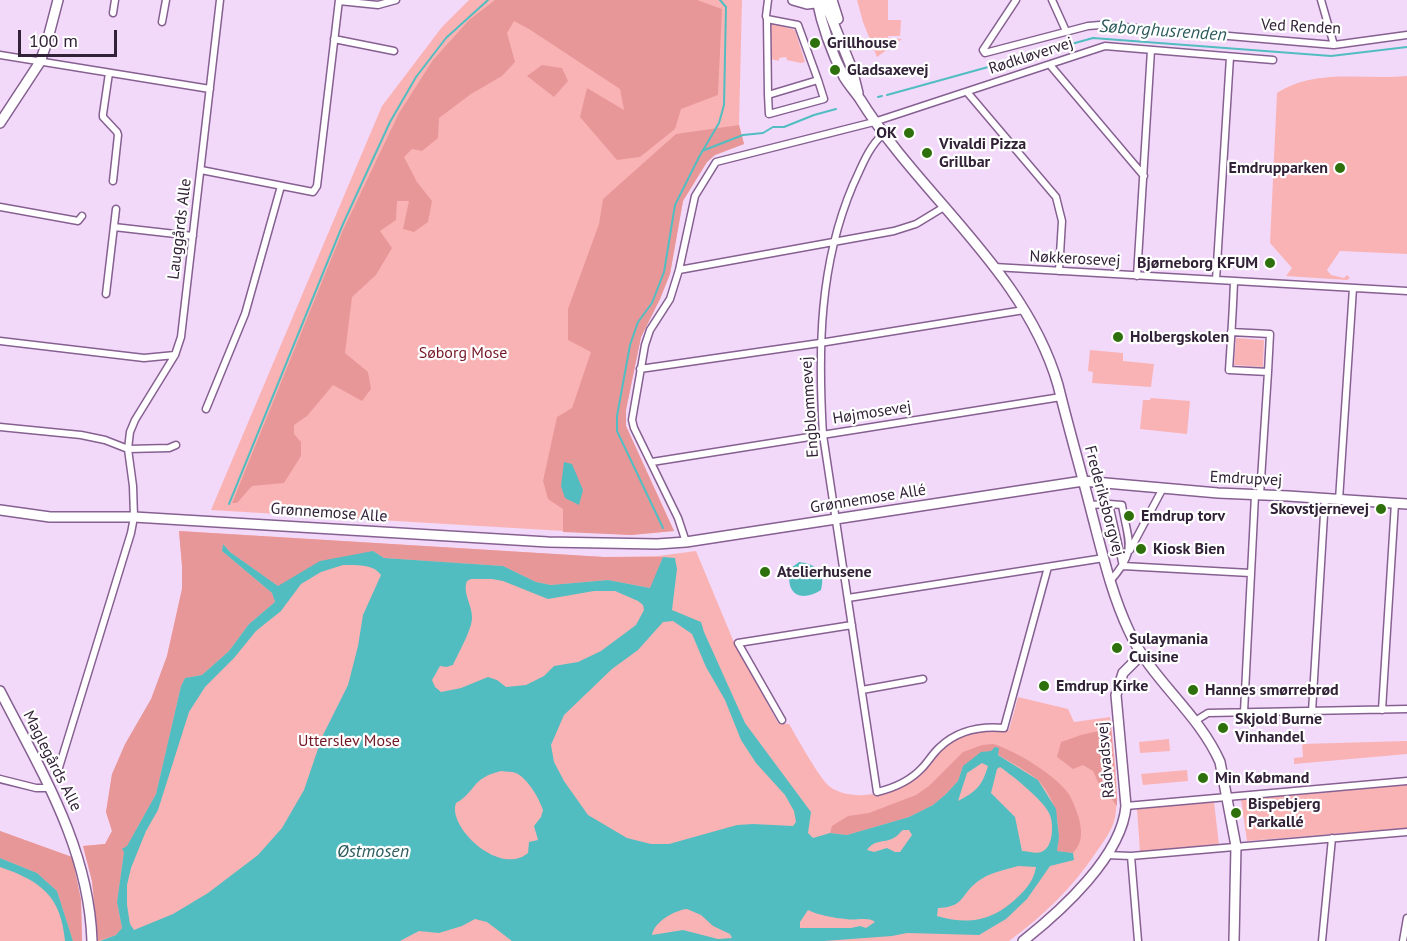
<!DOCTYPE html>
<html>
<head>
<meta charset="utf-8">
<style>
	body { margin:0 }
	#map { position:relative; width:1407px; height:941px; overflow:hidden; background:#f2d9fa; font-family:"PT Sans",sans-serif }
	canvas { display:block }
	.scale { position:absolute; left:18px; top:30px; width:99px; height:27px; box-sizing:border-box; border:3px solid #322237; border-top:0; padding-left:8px; font-size:18px; line-height:21px; white-space:nowrap; color:#322237; -webkit-text-stroke:4px #fff; paint-order:stroke }
</style>
</head>
<body>
<div id="map">
<canvas width="1407" height="941"></canvas>
<div class="scale">100 m</div>
</div>
<script>
const c = document.querySelector('canvas').getContext('2d');
c.lineJoin = 'round';
function fillPath(path, color) {
  c.fillStyle = color;
  c.fill(path, 'evenodd');
}
function stroke(path, color, width, dash) {
  c.strokeStyle = color;
  c.lineWidth = width;
  c.lineCap = dash ? 'butt' : 'round';
  c.setLineDash(dash || []);
  c.stroke(path);
}
function drawText(font, color, halo, rows, align = 'center') {
  c.font = font + ' "PT Sans",sans-serif';
  c.lineWidth = 4.5;
  c.setLineDash([]);
  c.textBaseline = 'middle';
  c.strokeStyle = halo;
  c.fillStyle = color;
  for (const [text, x, y, turn = 0] of rows) {
    c.save();
    c.translate(x, y);
    c.rotate((+turn || 0) * Math.PI / 180);
    c.textAlign = isNaN(turn) ? turn : align;
    if (halo) c.strokeText(text, 0, 0);
    c.fillText(text, 0, 0);
    c.restore();
  }
}
const green = new Path2D(`
	M469,0H742L739,125L744,144L715,155L707,162L683,201L670,274L660,299L641,337L626,410V426L674,531L631,535L211,510L382,106L442,27Z
	M857,0H888V20H901L900,36H888V38L902,39L877,57L863,22Z
	M771,23L795,30L805,62L801,63L787,60L786,57L779,58V61L771,59Z
	M1407,76V254L1340,251L1327,270L1331,275L1344,278L1347,275L1350,278L1347,280L1286,276L1292,268L1270,243L1277,93C1315,68 1364,80 1407,76Z
	M1236,338L1264,340L1263,367L1234,365Z
	M1090,350L1123,353V361L1154,364L1151,387L1092,383L1093,372L1088,371Z
	M1151,398L1190,401L1187,434L1140,429L1143,400H1150Z
	M179,531L604,557L658,556L696,551L733,640L778,723L789,724C796,736 820,779 829,786C837,793 853,796 864,795C877,794 893,792 904,784C923,770 937,747 960,736C976,729 992,729 1009,730L1018,697L1068,709L1074,722L1110,717C1113,742 1120,794 1115,818C1112,831 1103,842 1095,854C1072,888 1043,916 1009,941H98L92,881L83,846L105,844L112,831L106,812L112,774L152,699L167,656L182,589V566Z
	M1169,739L1170,751L1140,753L1139,742Z
	M1407,741V754L1294,764V758L1303,757L1302,744Z
	M1187,770L1188,781L1143,785L1141,774Z
	M1407,784V828L1247,841L1241,799Z
	M1214,802L1219,845L1140,852L1137,809Z
	M0,831L72,857L81,900L82,941H0Z`);
const forest = new Path2D(`
	M495,0H697L722,9L718,95L681,109L675,129L640,157L617,160L580,117L587,88L624,110L620,89L529,29L514,21L507,33L515,62L502,76L471,94L439,118L438,138L422,151L412,149L404,157L417,182L432,201L428,222L414,232L403,229L409,201H397L396,220L380,231L392,248L376,275L352,297L345,353L368,372L371,389L362,401L333,385L307,416L294,425V434L301,442V456L284,483L252,486L237,503H232L343,230L399,113L433,60L469,20Z
	M542,65L562,68L568,81L554,97L527,76Z
	M739,125L744,144L715,155L707,162L683,201L670,274L660,299L641,337L626,410V426L674,531L631,535L563,532V509L548,499L543,481L557,417L572,408L591,352L568,340V309L599,224L603,199L676,134Z
	M179,531L604,557H663L651,588L608,580L552,585L536,582L503,566L384,558L373,551L278,586L230,552L223,544L222,551L272,593L275,602L249,624L229,651L202,675L185,678L181,686L156,794L124,852L117,902L122,928L116,935L98,941L92,881L83,846L105,844L112,831L106,812L112,774L125,744L151,699L167,656L182,589V566Z
	M1111,728L1117,800V806L1098,782L1093,771L1083,765L1073,769L1057,757L1061,742L1081,735Z
	M993,744C1015,750 1059,777 1070,796C1074,803 1076,811 1079,818C1082,832 1083,842 1073,853L1057,851C1061,825 1057,802 1039,781C1030,772 1003,758 992,751L963,766L958,781L946,794L933,805L909,817L847,835L830,833L832,826L848,816L869,813L916,795L929,786L963,752L982,745Z
	M0,831L72,857L81,900L82,941H73L57,891L37,873L0,858Z`);
const water = new Path2D(`
	M564,462L572,464L583,490L579,505L565,498L561,486Z
	M223,544L230,552L278,586L320,561L373,551L384,558L503,566L536,582L551,585L608,580L650,588L663,557L675,558L677,569L672,610L701,622L704,632L745,723L811,812L808,833L813,838L830,833L847,835L909,817L933,805L946,794L958,781L963,766L981,752L991,751L995,747L999,748L998,755L1038,780L1056,809L1059,837L1057,851L1073,853L1074,860L1050,866L1027,899L1006,919L979,935L907,933L892,936L824,941H512L487,922L475,919L462,926L439,933L419,931L400,941H100L116,935L122,928L117,902L124,852L122,849L127,846L156,794L181,686L185,678L202,675L229,651L249,624L275,602L272,593L222,551ZM343,565C356,565 374,564 381,575L363,615L358,646L348,685L322,737L304,790L282,828L258,855L208,893L173,914L134,930L130,924L127,905V885L131,868L146,831L158,810L189,712L205,687L234,658L256,631L281,611L301,584L321,572ZM471,579H492L503,581L548,599L594,591H615L638,601L643,605L644,610L636,625L601,651L578,662L554,666L544,676L526,685L506,687L497,680L488,677L461,688L441,692L435,687L432,680L440,666L446,667L453,665C458,654 471,631 472,619C473,606 462,593 467,581ZM673,621L692,634L706,667L725,700L741,740L756,763L785,795L794,811L796,822L793,826L753,824L737,825L669,844H651L627,838L588,815L564,781L554,762L551,745L564,715L612,669L638,650L663,622ZM982,763L988,766C982,786 977,791 958,801L967,773ZM1000,767C1013,776 1042,799 1049,813C1054,822 1054,848 1041,852C1036,854 1027,851 1022,851L1015,817L991,793L997,769ZM501,771C506,772 511,771 516,773C528,779 539,798 543,810L541,817L534,826L538,840L529,842L528,853C500,877 447,827 456,803C476,792 471,778 501,771ZM903,830H909L912,835L900,852H895L887,848L874,852L867,850C875,838 886,844 895,837C898,836 900,832 903,830ZM1018,866L1036,867C1034,879 1028,887 1020,895C995,920 971,926 937,916L938,908C965,907 960,895 977,882C988,873 1004,870 1018,866ZM687,909L701,915L713,926L730,934L732,938L718,939L683,930L652,935C654,922 675,910 687,909ZM808,910C818,915 834,918 846,919C855,921 868,916 875,922L866,928L860,926L851,928H800V922Z
	M799,562C816,564 826,572 821,590C799,604 784,592 791,568Z
	M0,858L37,873L57,891L73,941H65C61,896 41,881 0,867Z`);
const stream = new Path2D(`
	M887,95L1093,38L1331,56L1407,47
	M878,97L882,96
	M702,151L743,135L763,133L773,127H784L814,115L836,109
	M229,504L343,224L390,122L416,77L446,38L488,0
	M663,528L617,431V416L630,345L638,322L652,303L664,272L675,205L699,157L719,123L724,105L726,7L720,0`);
const street = new Path2D(`
	M1016,0L983,50L985,53L1088,26L1100,25L1334,45L1407,35
	M1052,0L1066,31
	M1321,0L1334,45
	M339,1L378,5L396,0
	M113,13L115,0
	M767,19L798,25L818,80L768,95L767,19L766,16L768,0
	M162,22L166,0
	M334,39L394,51
	M0,55L210,89
	M1050,65L1144,176
	M109,73L103,114V117L117,132L118,135L113,181
	M967,92L1056,197L1062,221L1059,271
	M768,95L769,114L824,99L818,80
	M883,134C868,148 862,166 853,185C819,265 818,349 823,435L877,792C894,788 910,781 922,768C928,762 933,753 940,747C958,730 981,726 1004,728L1048,567
	M201,170L313,192L317,186L339,0
	M0,207L78,221L82,216
	M114,227L193,236
	M994,267L1407,291
	M679,270L894,231L916,224L944,207
	M1137,276L1151,50
	M1216,280L1230,57
	M106,294L116,209
	M1231,332L1270,334L1268,372L1229,370C1231,340 1233,311 1234,281
	M0,341L144,358L175,355
	M640,369L820,343L1024,310
	M206,409L245,314L281,186
	M0,427L81,435L105,440L128,449L169,448L176,445
	M652,462L1061,397
	M1260,495L1268,372
	M1339,500L1353,288
	M1109,504L1122,505C1128,542 1138,550 1110,581
	M1090,505L1109,504L1123,566
	M686,542L678,518L634,428L632,420L645,345L650,330L670,299L679,270L695,196L716,162L874,122L1105,46L1273,60
	M1130,550L1163,488
	M1123,566L1250,573
	M848,598L1104,558
	M862,690L923,679
	M1382,710L1395,503
	M1244,712L1255,495
	M1312,712L1325,498
	M782,720L738,643L852,625
	M1195,721L1208,713L1407,709
	M57,774L131,533L134,517L133,486L128,449L130,432L135,420L175,355L181,337L220,0
	M0,779L36,788H50
	M1126,806L1407,781
	M1106,855L1131,856L1407,832
	M1131,856L1138,941
	M1322,941L1332,838
	M1403,941L1407,918`);
const secondary = new Path2D(`
	M793,0L807,4L823,2
	M817,0C822,26 832,53 844,77C849,85 855,92 860,99C921,197 1025,271 1058,385C1069,430 1082,474 1093,518C1103,556 1112,595 1129,631C1151,680 1198,712 1220,762L1236,846L1234,941
	M824,0L852,69L858,93
	M832,0L838,19
	M0,123L40,62L47,42L58,0
	M0,510L50,517H134L548,542L657,544L686,542L1083,481L1218,493L1288,496L1407,504
	M0,691C41,771 89,848 92,941
	M1023,941C1061,911 1122,856 1126,806L1116,695L1123,673L1141,655`);
const markers = [
	[815,43,6,"#2e700b"],
	[835,70,6,"#2e700b"],
	[909,133,6,"#2e700b"],
	[927,153,6,"#2e700b"],
	[1340,168,6,"#2e700b"],
	[1270,263,6,"#2e700b"],
	[1118,337,6,"#2e700b"],
	[1381,509,6,"#2e700b"],
	[1129,516,6,"#2e700b"],
	[1141,549,6,"#2e700b"],
	[765,572,6,"#2e700b"],
	[1117,648,6,"#2e700b"],
	[1044,686,6,"#2e700b"],
	[1193,690,6,"#2e700b"],
	[1223,728,6,"#2e700b"],
	[1203,778,6,"#2e700b"],
	[1236,813,6,"#2e700b"]
];
const streetNames = [
	["Ved Renden",1301,27,3],
	["Rødkløvervej",1031,56,-18],
	["Lauggårds Alle",180,229,-83],
	["Nøkkerosevej",1075,259,3],
	["Engblommevej",810,407,-94],
	["Højmosevej",872,413,-9],
	["Emdrupvej",1246,479,3],
	["Grønnemose Allé",868,499,-9],
	["Frederiksborgvej",1104,501,75],
	["Grønnemose Alle",329,513,4],
	["Rådvadsvej",1106,760,-95],
	["Maglegårds Alle",52,761,63]
];
const poiNames = [
	["Grillhouse",827,43],
	["Gladsaxevej",847,70],
	["OK",897,133,"right"],
	["Vivaldi Pizza",939,144],
	["Grillbar",939,162],
	["Emdrupparken",1328,168,"right"],
	["Bjørneborg KFUM",1258,263,"right"],
	["Holbergskolen",1130,337],
	["Skovstjernevej",1369,509,"right"],
	["Emdrup torv",1141,516],
	["Kiosk Bien",1153,549],
	["Atelierhusene",777,572],
	["Sulaymania",1129,639],
	["Cuisine",1129,657],
	["Emdrup Kirke",1056,686],
	["Hannes smørrebrød",1205,690],
	["Skjold Burne",1235,719],
	["Vinhandel",1235,737],
	["Min Købmand",1215,778],
	["Bispebjerg",1248,804],
	["Parkallé",1248,822]
];
const parkNames = [
	["Søborg Mose",463,353],
	["Utterslev Mose",349,741]
];
const waterNames = [
	["Søborghusrenden",1163,31,4],
	["Østmosen",373,852]
];
fillPath(green, '#fab3b4');
fillPath(forest, '#e89799');
fillPath(water, '#52bdc1');
stroke(stream, '#52bdc1', 2);
stroke(street, '#866091', 9);
stroke(secondary, '#866091', 12);
stroke(street, '#fff', 6);
stroke(secondary, '#fff', 9);
for (const [x, y, r, color] of markers) {
  const dot = new Path2D();
  dot.arc(x, y, r, 0, 2 * Math.PI);
  c.fillStyle = color;
  c.fill(dot);
  stroke(dot, '#fff', 2);
}
drawText('16px', '#322237', '#fff', streetNames);
drawText('bold 16px', '#322237', '#fff', poiNames, 'left');
drawText('16px', '#751625', '#fff', parkNames);
drawText('italic 18px', '#2e5c5e', '#fff', waterNames);
</script>
</body>
</html>
